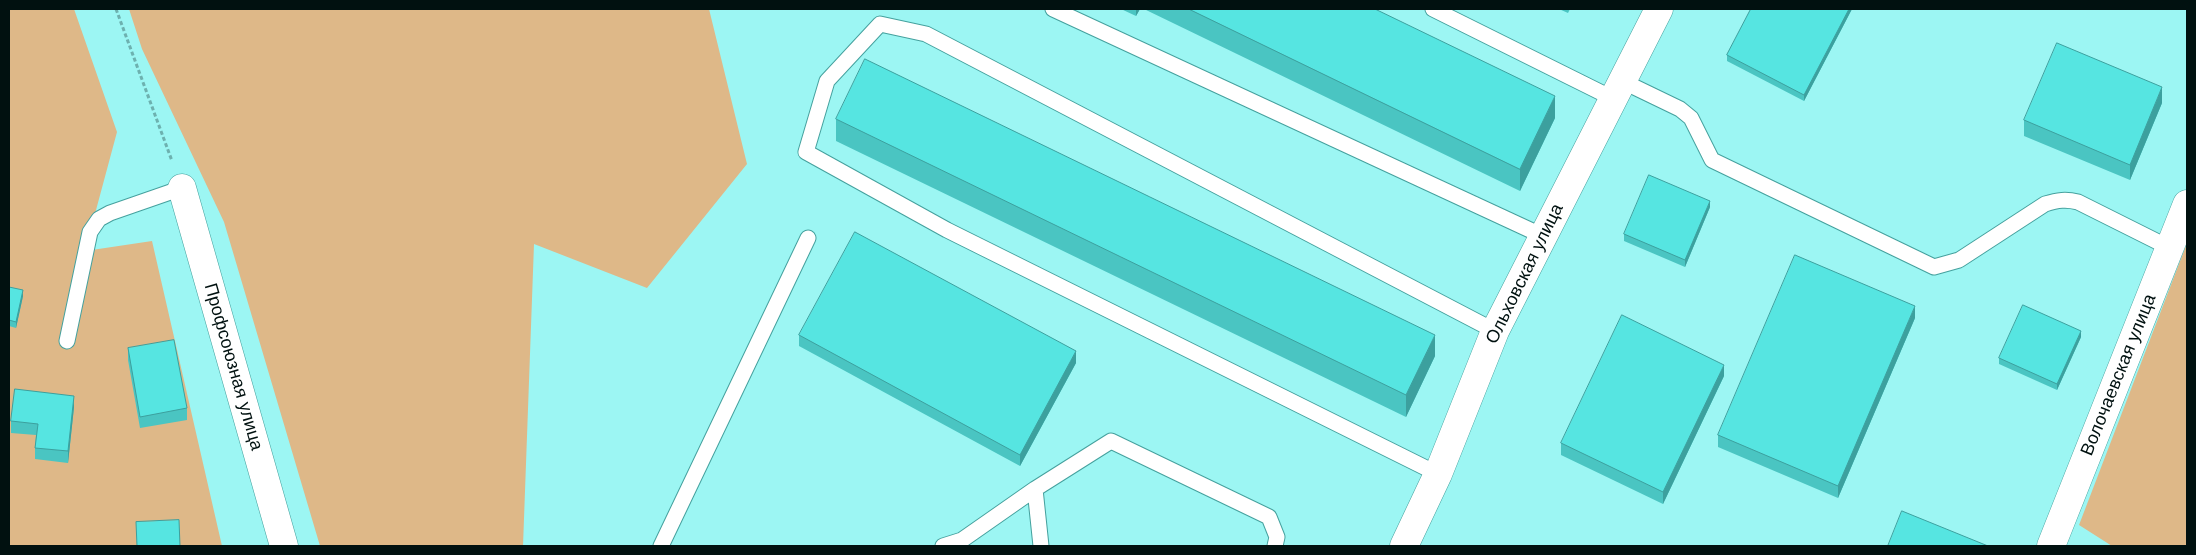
<!DOCTYPE html>
<html>
<head>
<meta charset="utf-8">
<style>
	body { margin:0 }
	#map { position:relative; width:2196px; height:555px; overflow:hidden; background:#9cf6f3; font-family:Helvetica,sans-serif }
	canvas { display:block }
	.frame { position:absolute; inset:0; border:10px solid #011110; pointer-events:none }
</style>
</head>
<body>
<div id="map">
<canvas width="2196" height="555"></canvas>
<div class="frame"></div>
</div>
<script>
const c = document.querySelector('canvas').getContext('2d');
c.lineJoin = 'round';
function fillPath(path, color) {
  c.fillStyle = color;
  c.fill(path, 'evenodd');
}
function stroke(path, color, width, dash) {
  c.strokeStyle = color;
  c.lineWidth = width;
  c.lineCap = dash ? 'butt' : 'round';
  c.setLineDash(dash || []);
  c.stroke(path);
}
function drawText(font, color, halo, rows, align = 'center') {
  c.font = font + ' Helvetica,sans-serif';
  c.lineWidth = 4.5;
  c.setLineDash([]);
  c.textBaseline = 'middle';
  c.strokeStyle = halo;
  c.fillStyle = color;
  for (const [text, x, y, turn = 0] of rows) {
    c.save();
    c.translate(x, y);
    c.rotate((+turn || 0) * Math.PI / 180);
    c.textAlign = isNaN(turn) ? turn : align;
    if (halo) c.strokeText(text, 0, 0);
    c.fillText(text, 0, 0);
    c.restore();
  }
}
const green = new Path2D(`
	M9,9H74L117,132L85,251L152,241L222,546H9Z
	M129,9H709L747,164L647,288L534,244L523,546H320L224,222L142,49Z
	M2187,243V546H2112L2079,525Z`);
const path = new Path2D(`
	M116,9L172,161`);
const service = new Path2D(`
	M1053,9L1543,236
	M1433,9L1614,99
	M1622,81L1680,109L1691,118L1712,160L1934,267L1959,260L2045,204C2058,200 2066,199 2078,202L2170,248
	M67,341L90,232L99,219L110,213L182,188
	M1438,474L947,230L806,152L827,81L880,24L926,34L1495,331
	M661,546L808,238
	M943,546L962,540L1035,489
	M1041,546L1035,489L1111,441L1269,517L1277,537L1275,546`);
const minor = new Path2D(`
	M182,188L284,546
	M1404,546L1438,474L1495,331L1659,9
	M2051,546L2187,204`);
const wall = new Path2D(`
	M1121,9H1140L1136,16Z
	M1144,9H1375L1555,118L1520,191Z
	M1559,9H1570L1568,13Z
	M1751,9H1852L1804,101L1727,61V55Z
	M2162,103L2130,180L2024,136V120Z
	M836,119L1435,356L1406,417L836,141Z
	M1710,207L1685,267L1624,241V234Z
	M9,287L23,296L16,328L9,326Z
	M1915,318L1838,498L1718,447V435Z
	M799,335L1076,363L1020,466L799,346Z
	M2081,337L2057,390L1999,364V358Z
	M128,348L187,408V420L140,428L128,360Z
	M1724,376L1663,504L1561,455V443Z
	M74,407L68,463L35,459V448L36,435L11,433V421Z`);
const shadedWall = new Path2D(`
	M1136,9H1140L1136,16Z
	M1849,9H1852L1804,101V95Z
	M2162,87V103L2130,180V165Z
	M1555,96V118L1520,191V169Z
	M1710,201V207L1685,267V260Z
	M23,290V296L16,328V322Z
	M1915,306V318L1838,498V486Z
	M2081,331V337L2057,390V384Z
	M1435,335V356L1406,417V395Z
	M1076,351V363L1020,466V455Z
	M1724,365V376L1663,504V492Z
	M74,396V407L68,463V451Z`);
const building = new Path2D(`
	M1189,9H1375L1555,96L1520,169Z
	M1751,9H1849L1804,95L1727,55Z
	M2057,43L2162,87L2130,165L2024,120Z
	M865,59L1435,335L1406,395L836,119Z
	M1649,175L1710,201L1685,260L1624,234Z
	M855,232L1076,351L1020,455L799,335Z
	M1795,255L1915,306L1838,486L1718,435Z
	M9,287L23,290L16,322L9,320Z
	M2023,305L2081,331L2057,384L1999,358Z
	M1622,315L1724,365L1663,492L1561,443Z
	M174,340L187,408L140,417L128,348Z
	M15,389L74,396L68,451L35,448L38,424L11,421Z
	M1902,511L1988,546H1888Z
	M179,520L180,546H137L136,522Z`);
const streetNames = [
	["Ольховская улица",1525,274,-64],
	["Профсоюзная улица",233,367,74],
	["Волочаевская улица",2119,375,-68]
];
fillPath(green, '#deb888');
stroke(service, '#45a19e', 17);
stroke(minor, '#45a19e', 29);
stroke(path, '#6db1af', 3, [4, 2.5]);
stroke(service, '#fff', 15);
stroke(minor, '#fff', 28);
fillPath(wall, '#4ac5c2');
fillPath(shadedWall, '#3ca09e');
fillPath(building, '#56e5e1');
stroke(building, '#3ca09e', 1);
drawText('18px', '#011110', '#fff', streetNames);
</script>
</body>
</html>
